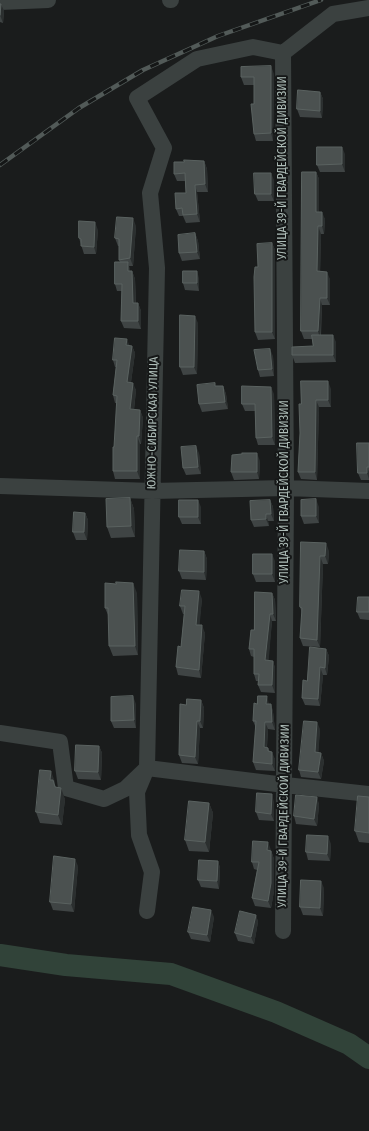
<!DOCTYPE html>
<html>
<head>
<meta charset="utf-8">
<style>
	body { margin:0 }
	canvas { display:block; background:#1a1c1c }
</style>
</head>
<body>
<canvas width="369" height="1131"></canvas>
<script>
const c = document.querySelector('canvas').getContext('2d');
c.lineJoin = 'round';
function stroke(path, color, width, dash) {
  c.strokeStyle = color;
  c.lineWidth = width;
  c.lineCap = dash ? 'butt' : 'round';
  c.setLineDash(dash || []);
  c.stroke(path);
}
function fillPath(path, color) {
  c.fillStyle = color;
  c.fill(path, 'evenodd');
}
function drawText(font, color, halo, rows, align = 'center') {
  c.font = font + ' "Fira Sans Condensed",sans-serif';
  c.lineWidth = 4;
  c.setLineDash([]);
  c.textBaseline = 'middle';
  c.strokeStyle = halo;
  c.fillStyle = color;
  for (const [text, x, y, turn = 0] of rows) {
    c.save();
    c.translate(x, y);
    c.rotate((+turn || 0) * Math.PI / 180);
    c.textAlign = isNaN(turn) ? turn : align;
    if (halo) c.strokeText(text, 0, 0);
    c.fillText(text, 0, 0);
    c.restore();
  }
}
const river = new Path2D(`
	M0,955L66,965L171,974L276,1012L349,1044L369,1058`);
const minor = new Path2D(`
	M170,0H171
	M0,2L48,0
	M283,53L286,488L283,931
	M283,53L333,14L369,8
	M0,486L152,491L286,488L369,491
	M0,733L60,742L66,788L104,799L125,789L147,768L285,785L369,794
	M147,911L152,872L139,835L137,792L147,768L157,268L150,193L164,148L137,98L197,59L253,47L283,53`);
const rail = new Path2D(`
	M0,165L79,108L143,70L218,36L321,0`);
const wall = new Path2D(`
	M0,4L4,11L3,23L0,22Z
	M274,74L273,141H256L254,134V85H244L241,77Z
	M320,92L323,99L322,118L300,117L297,109Z
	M345,154V172H320L317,165Z
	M204,161L207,169L208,192H197L200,222L186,223L183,216H179L176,209L186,193L185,181H177L174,174Z
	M316,172L319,179V212L325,219L324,234H321L320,271L330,279V305H322L321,335L336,342V362L295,363L292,355L313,346L312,339H304L301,331Z
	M274,180V201H258L255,194Z
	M136,226L133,266H129L130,271H132L135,279L136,303H138L141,311V329L124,328L121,321L122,291H117L115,284L120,262L119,260V246H118L115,238Z
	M98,230L96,254H84L79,238Z
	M195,233L198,241L200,259L182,261L179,253Z
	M272,243L275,250V339L258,340L255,332L258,267Z
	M199,278V291L185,290L183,283Z
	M198,323L197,374L183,375L180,367Z
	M129,346H132L135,353L131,382L136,390L134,410H140L143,418L141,444H140V479H115L113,471L117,403H115L113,395L116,367H115L113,360Z
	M273,356L274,376L260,377L258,370Z
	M223,386L226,394L228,409L202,412L199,404Z
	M331,389V407H319L317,480L301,479L298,472L300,433L301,404Z
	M274,394L275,445H258L256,438L255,411H245L242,404Z
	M369,443V480H361L358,473Z
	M199,453L201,474L186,475L183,468Z
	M260,461L259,479L234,480L231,472Z
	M130,498L134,509L135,537L111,538L107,527Z
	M270,500L273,507L274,521H268L269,526L254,527L251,520Z
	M201,507V524H182L179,517Z
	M319,507V523L304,524L301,516Z
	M85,513L88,520L87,540H76L73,532Z
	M301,542L329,551L328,564H323L320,647L303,646L300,638L302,613L300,607Z
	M204,551L207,559L206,580L182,579L179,571Z
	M275,561V582H256L253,574Z
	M137,593L138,655L113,656L109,646V617L105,608Z
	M272,593L275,600L276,621H272L268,661H273L275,668V693L261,692L258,685V681H256L254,674V657L251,656L249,649Z
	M369,597V620L360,619L357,612Z
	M202,599L199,625L205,633L201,678L178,675L176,667L181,647L184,614H183L180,606Z
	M326,649L329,656L327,675H323L320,706L305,705L302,698L307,681Z
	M201,700L204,708L203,728H200L198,764L182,763L179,755L186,705Z
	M136,704V728H114L111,721Z
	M269,704H271L273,712L275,730L268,729L267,747L268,748L270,752L275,759V771L256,770L253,762L256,728L253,721Z
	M320,729L318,753H321L324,761L321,779L301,777L299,770Z
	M99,746L102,753L101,780L78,779L75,771Z
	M55,782V785L56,787L65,799L62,825L40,823L36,812Z
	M317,797L319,805L317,826L296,824L294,816Z
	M369,797V843L359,842L355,831Z
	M274,802V821L259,820L256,812Z
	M209,803L213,813L209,852L189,851L185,840Z
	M331,844L330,861L308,860L306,852Z
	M271,850L274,859V891L271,908L255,906L252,898L257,870L254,869L252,862Z
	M218,861L220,868L219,889L201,887L198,880Z
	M78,866L74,912L53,910L50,902Z
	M324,888L323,916L303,915L300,907Z
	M256,915L258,922L254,944L238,941L235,933Z
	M214,917L210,942L191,939L188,932Z`);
const shadedWall = new Path2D(`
	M1,4L4,11L3,23L0,15Z
	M271,66L274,74L273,141L271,133Z
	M320,92L323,99L322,118L320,111Z
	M342,147L345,154V172L342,164Z
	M204,161L207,169L208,192L205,184Z
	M316,172L319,179V219L316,212Z
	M271,173L274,180V201L271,194Z
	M195,185L197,192L200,222L197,214Z
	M322,212L325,219L324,234L322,226Z
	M133,218L136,226L133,266L130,258Z
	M95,222L98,230L96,254L94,247Z
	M318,226L321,234L320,279L317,271Z
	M195,233L198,241L200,259L197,252Z
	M272,243L275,250V339L272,332Z
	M128,262L130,270L131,279L128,271Z
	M132,271L135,279L136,311L133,303Z
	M197,271L199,278V291L197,283Z
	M327,272L330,279V305L327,298Z
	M320,298L322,305L320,339L318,331Z
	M138,303L141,311V329L138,321Z
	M195,316L198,323L197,374L194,367Z
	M333,335L336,342V362L333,355Z
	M127,339L130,347L126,345Z
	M132,346L135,353L130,389L127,382Z
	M270,349L273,356L274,376L272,369Z
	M328,381L331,389V407L328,400Z
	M133,383L136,390L133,417L130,409Z
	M223,386L226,394L228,409L225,402Z
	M271,387L274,394L275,445L272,437Z
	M316,400L319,407L317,480L315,472Z
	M140,410L143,418L141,444L139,436Z
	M137,436L140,444V479L137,471Z
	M196,446L199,453L201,474L198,467Z
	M257,453L260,461L259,479L257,472Z
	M367,467L369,472V479L367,473Z
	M130,498L134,509L135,537L131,526Z
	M316,499L319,507V523L316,516Z
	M198,500L201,507V524L198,517Z
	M270,500L273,507L274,521L271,514Z
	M85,513L88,520L87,540L84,532Z
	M266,514L268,521L269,526L266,519Z
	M326,543L329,551L328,564L325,556Z
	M204,551L207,559L206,580L204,572Z
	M272,554L275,561V582L272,574Z
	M320,556L323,564L320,647L317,640Z
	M133,583L137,593L138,655L135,646Z
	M199,591L202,599L199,632L196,625Z
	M272,593L275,600L276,621L273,614Z
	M270,614L272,621L268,668L265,660Z
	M202,625L205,633L201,678L199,670Z
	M326,649L329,656L327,675L325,668Z
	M273,661L275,668V693L272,685Z
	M320,667L323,675L320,706L318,699Z
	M133,696L136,704V728L134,720Z
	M267,696L269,704V712L266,704Z
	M201,700L204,708L203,728L200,721Z
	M271,704L273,712L275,730L272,722Z
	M197,721L200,728L198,764L195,757Z
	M265,722L268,729L266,755L264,747Z
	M317,722L320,729L318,760L315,752Z
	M99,746L102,753L101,780L98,772Z
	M272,752L275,759V771L272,764Z
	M321,753L324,761L321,779L318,772Z
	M51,771L55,782V785L57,791L50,780Z
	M61,788L65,799L62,825L58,815Z
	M272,794L274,802V821L271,814Z
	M317,797L319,805L317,826L314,819Z
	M209,803L213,813L209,852L205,842Z
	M328,836L331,844L330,861L327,854Z
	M268,842L271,850L270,857L267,850Z
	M271,851L274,859V891L271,908L268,901Z
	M75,859L78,866L74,912L71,904Z
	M218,861L220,868L219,889L217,881Z
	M321,881L324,888L323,916L320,908Z
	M211,910L214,917L210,942L207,935Z
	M256,915L258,922L254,944L251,937Z`);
const building = new Path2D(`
	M0,4H1L0,15Z
	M271,66V133L254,134L251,104H254V77H241V67Z
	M298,90L320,92V111L297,109Z
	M317,147H342V164L317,165Z
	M184,160L204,161L205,184L195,185L197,214L183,215L182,208L176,209L175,193H186L185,173L174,174V162H184Z
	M302,172H316V212H322V226H318L317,271L327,272V298H320L318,331H301Z
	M254,173H271V194H255Z
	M117,217L133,218L130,258L119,260V239L115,238Z
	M79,221L95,222L94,247L81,246V239L79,238Z
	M195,233L197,252L179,253L178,235Z
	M272,243V332H255L254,277L255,267H258L257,244Z
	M115,262H128V271H132L133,303H138V321H121L122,284H115Z
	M183,271H197V283H183Z
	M180,315L195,316L194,367H180Z
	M312,335H333V355H292V347L313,346Z
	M115,338L127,339L126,345L132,346L127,382L133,383L130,409L140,410L139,436H137V471H113V447H114L117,396L113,395L117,360H113Z
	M270,349L272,369L258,370L254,350Z
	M301,381H328V400H316L315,472H298L300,433L299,404H301Z
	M215,383V386H223L225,402L199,404L197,385Z
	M242,386L271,387L272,437L256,438L255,404H242Z
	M357,443H369V467H367V473H358Z
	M196,446L198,467L183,468L181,447Z
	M242,453H257V472H231L232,455L242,454Z
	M130,498L131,526L107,527L106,499Z
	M316,499V516H301V500Z
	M179,500H198V517H179Z
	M270,500L271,514H266V519L251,520L250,501Z
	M74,512L85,513L84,532H73Z
	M301,542L326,543L325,556H320L317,640L300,638L302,608L300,607Z
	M180,550L204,551V572L179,571Z
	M253,554H272V574H253Z
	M116,582L133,583L135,646H109L108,608H105V583L116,584Z
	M182,590L199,591L196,625H202L199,670L176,667L178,646L181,647L185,606H180Z
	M255,592L272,593L273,614H270L265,660L273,661L272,685H258L259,674H254V649H249L251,630H254Z
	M358,597H369V612H357Z
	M310,647L326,649L325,668L320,667L318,699L302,698L303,680L307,681Z
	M133,696L134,720L111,721V697Z
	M258,696H267L266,704H271L272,722H265L264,747L268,748V751L272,752V764L253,762L256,721H253L254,703L257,704Z
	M187,699L201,700L200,721H197L195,757L179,755L180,704L186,705Z
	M304,721L317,722L315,752L321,753L318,772L299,770Z
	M76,745L99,746L98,772L75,771Z
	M40,770L51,771L50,780H53L55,787L61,788L58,815L36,812Z
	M257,793L272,794L271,814L256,812Z
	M296,795L317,797L314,819L294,816Z
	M358,796L369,797V833L355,831Z
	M189,801L209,803L205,842L185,840Z
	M307,835L328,836L327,854L306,852Z
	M253,841L268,842L267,850L271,851V883L268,901L252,898L259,862H252Z
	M54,856L75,859L71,904L50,902Z
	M199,860L218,861L217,881L198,880Z
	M301,880L321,881L320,908L300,907Z
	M193,907L211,910L207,935L188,932Z
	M240,911L256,915L251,937L235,933Z`);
const streetNames = [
	["УЛИЦА 39-Й ГВАРДЕЙСКОЙ ДИВИЗИИ",283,168,-90],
	["ЮЖНО-СИБИРСКАЯ УЛИЦА",153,423,-89],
	["УЛИЦА 39-Й ГВАРДЕЙСКОЙ ДИВИЗИИ",285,492,-90],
	["УЛИЦА 39-Й ГВАРДЕЙСКОЙ ДИВИЗИИ",284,816,-89]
];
stroke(river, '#314339', 22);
stroke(minor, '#3b4140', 16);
stroke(rail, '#525a58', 4.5);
stroke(rail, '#151717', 3, [9]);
fillPath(wall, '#3f4444');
fillPath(shadedWall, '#2b2f2f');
fillPath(building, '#4b5150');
stroke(building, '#5a6260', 1);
drawText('12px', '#adbcb7', '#151717', streetNames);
</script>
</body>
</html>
